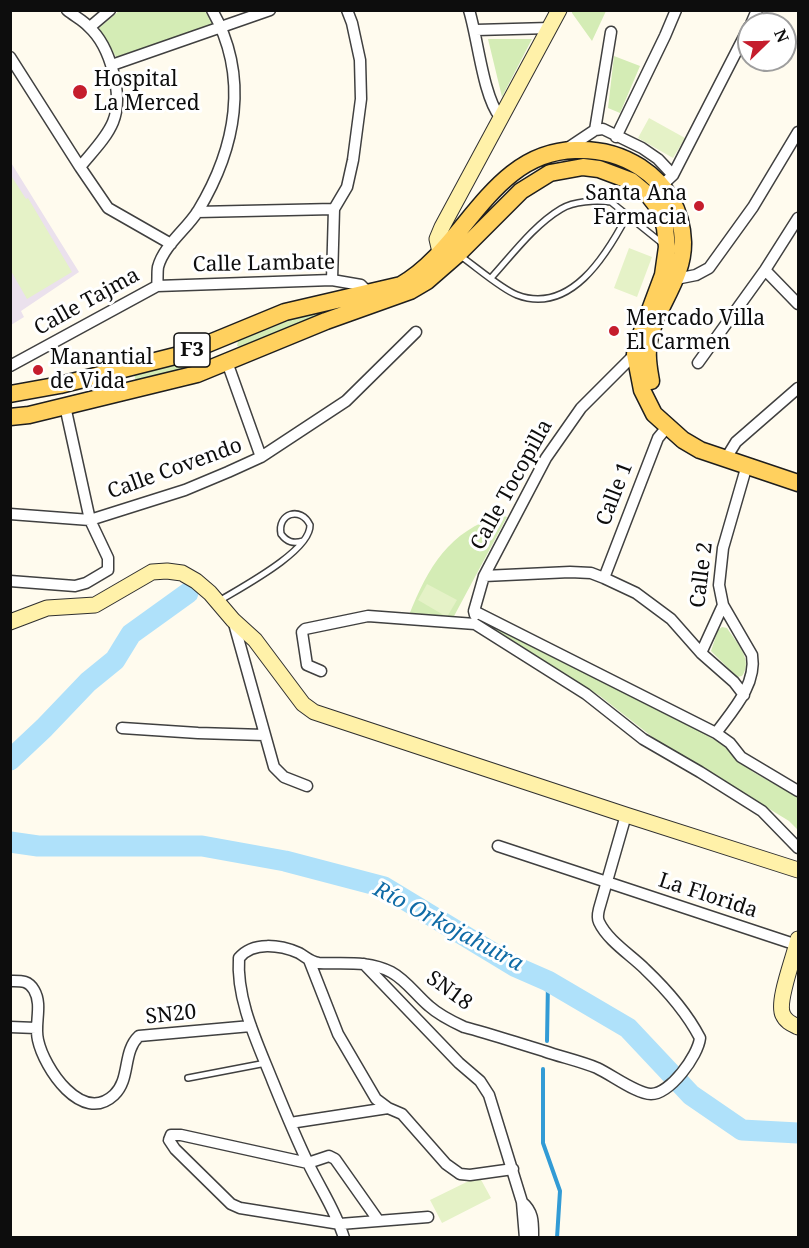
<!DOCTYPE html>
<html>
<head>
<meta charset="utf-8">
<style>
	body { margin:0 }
	#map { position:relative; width:809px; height:1248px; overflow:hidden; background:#fffbee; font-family:"Noto Serif",serif }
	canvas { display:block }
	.frame { position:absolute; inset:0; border:12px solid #0d0d0d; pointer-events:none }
	.north { position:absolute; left:737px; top:12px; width:60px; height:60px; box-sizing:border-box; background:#fff; border:2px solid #9e9e9e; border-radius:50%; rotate:67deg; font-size:16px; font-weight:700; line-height:24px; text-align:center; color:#0d0d0d }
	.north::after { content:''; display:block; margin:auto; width:21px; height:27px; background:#c51d2d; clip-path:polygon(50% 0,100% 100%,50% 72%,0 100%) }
</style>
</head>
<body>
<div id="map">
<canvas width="809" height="1248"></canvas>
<div class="frame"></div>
<div class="north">N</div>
</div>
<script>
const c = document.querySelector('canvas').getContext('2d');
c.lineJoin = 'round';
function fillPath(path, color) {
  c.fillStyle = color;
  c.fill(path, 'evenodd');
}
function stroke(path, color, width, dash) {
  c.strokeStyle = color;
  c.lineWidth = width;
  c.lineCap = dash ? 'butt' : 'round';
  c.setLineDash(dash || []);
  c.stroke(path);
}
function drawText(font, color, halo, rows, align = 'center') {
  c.font = font + ' "Noto Serif",serif';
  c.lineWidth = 6;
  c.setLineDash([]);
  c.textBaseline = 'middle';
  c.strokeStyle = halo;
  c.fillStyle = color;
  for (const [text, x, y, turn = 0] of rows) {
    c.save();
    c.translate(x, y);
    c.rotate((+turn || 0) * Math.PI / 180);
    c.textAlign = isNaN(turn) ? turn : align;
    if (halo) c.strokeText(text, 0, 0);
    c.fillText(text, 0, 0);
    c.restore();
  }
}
const industrial = new Path2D(`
	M10,161L79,272L21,311L24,317L11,325Z`);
const green = new Path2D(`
	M119,11H205L213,24L116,57L99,28Z
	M572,11H606L592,41L572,13Z
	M488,39H532L502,97Z
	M614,56L640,66L620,113L608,108Z
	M318,309L321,311L320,315L241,347L237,346L238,341Z
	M203,355L206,361L193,366L136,381L134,375Z
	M501,515L507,517L453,618L409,615C429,566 448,532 501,515Z
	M490,625L644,700L722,744L753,772L798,797V830L789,821L655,739L600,696L511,643Z
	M722,627L727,628C736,642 754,660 742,676L737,677L711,651L718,630Z`);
const pitch = new Path2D(`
	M649,118L685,138L673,158L638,138Z
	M10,174L26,199L28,198L72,272L27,299L11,271Z
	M629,248L652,257L637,297L614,288Z
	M427,584L457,600L447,617L418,600Z
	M479,1176L491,1198L442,1223L430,1200Z`);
const stream = new Path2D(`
	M547,1041L548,981
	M543,1069V1143L560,1191L557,1238`);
const river = new Path2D(`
	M10,760L44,728L88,682L115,660L131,634L188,593
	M10,842L38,846H202L285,861L384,887L516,967L548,981L628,1028L691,1095L742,1130L798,1133`);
const lane = new Path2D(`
	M459,255C474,265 501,289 517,295C570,315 606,256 627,216
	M491,278C512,255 534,225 561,209C574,201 596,200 611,202L663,244
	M219,601C240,588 311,551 310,525C301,506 277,513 281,534C287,542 293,544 303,541
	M188,1078L266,1063`);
const street = new Path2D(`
	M67,10C74,16 83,20 89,27C110,46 124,95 113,122C106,139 91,153 80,167
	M469,10C478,39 483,96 500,117
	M751,24L757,10
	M90,27L110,10
	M476,30L550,28
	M10,57L80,167L108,208L171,244
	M112,65L270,10
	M595,130L611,32
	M616,137L665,36L676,10
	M568,148L595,130L603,129L642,148L658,159L673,175
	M659,188L673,175L749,27
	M197,212L334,209
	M765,270L798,304
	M671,277L676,279L696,275L709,268L753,207L798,132
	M332,280L334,209L347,187L353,160L361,99L360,60L352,23L347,10
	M157,286C158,280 157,273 158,267C164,245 186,230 198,211C236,148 250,77 212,10
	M227,362L261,457
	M698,363L765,270L798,218
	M10,366L157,286L332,280L361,285L369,293
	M725,460L736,442L798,388
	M10,514L90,520L185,490L228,472L261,457L346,401L416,332
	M484,576L570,572L591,573L604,578L636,593L671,619L701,653L734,682L744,695
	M604,578L658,438L668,426
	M10,581L75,586L86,583L108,570V558L90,520L65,406
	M474,611L716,733L730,743L741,757L798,791
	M475,615L474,611L484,576L546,458L581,408L635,354
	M233,620L274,767L284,777L307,786
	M701,653L723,605L719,585L723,548L747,465
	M321,671L307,665L302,632L305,629L368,616L475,624L586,694L643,739L700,772L762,811L798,848
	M122,728L198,733L264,735
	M716,733C732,711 757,685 752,655L723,605
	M498,846L797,945
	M309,960L338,1034L376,1099L388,1108L402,1114L446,1164L460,1174L470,1175L513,1169
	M364,964L459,1063L480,1081L489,1095L522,1202L525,1238
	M10,981C21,981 28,980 34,990C43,1005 34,1024 38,1040C44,1068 82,1125 114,1095C131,1079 122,1052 139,1036L251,1026
	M10,1027L36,1028
	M290,1123L388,1108
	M522,1202C534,1212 533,1223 533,1238
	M378,1220L335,1159L329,1156L308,1163L181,1135H171L169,1140L175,1149L231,1204L240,1208L340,1224L428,1217
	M344,1238C336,1211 320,1188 308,1163C295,1136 284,1109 273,1082C258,1044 236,1000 239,958C253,941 280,945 299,953C306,957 310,962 319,963C343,964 368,960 391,972C406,980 416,995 429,1006C439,1015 451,1021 464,1027C491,1034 517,1043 544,1051C561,1057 580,1061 597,1068C612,1075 637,1094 651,1094C670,1094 698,1056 700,1038C687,1013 665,988 645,969C631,955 608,941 599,922C597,918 598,913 599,909L626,815`);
const secondary = new Path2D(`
	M440,252L437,239L442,227L559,10
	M10,622L47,608L95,605L152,572L167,571L182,573L196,581L210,593L233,620L255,640L303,704L314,712L626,815L798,870
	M798,939C795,955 776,1002 783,1015C786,1022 792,1024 798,1027`);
const primary = new Path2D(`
	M10,394L60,385L183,354L285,312L401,285C466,248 491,152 575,150C599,149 620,154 640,167C666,184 682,210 683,242C684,282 651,311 648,349C647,360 649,370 651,381
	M10,417L29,415L197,374L326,321L410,291L427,281L458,254L521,191L550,173L583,167L599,169L631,181L649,196L660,210L665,228L667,247L663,275L641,334L635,354L642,390L654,414L683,440L700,450L798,483`);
const markers = [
	[80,92,8,"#c51d2d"],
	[699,206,6,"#c51d2d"],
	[614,331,6,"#c51d2d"],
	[38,370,6,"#c51d2d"]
];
const shields = [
	[192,350,36]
];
const shieldNames = [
	["F3",192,350]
];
const poiNames = [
	["Hospital",94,80],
	["La Merced",94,104],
	["Santa Ana",687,194,"right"],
	["Farmacia",687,218,"right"],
	["Mercado Villa",626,319],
	["El Carmen",626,343],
	["Manantial",50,358],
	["de Vida",50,382]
];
const streetNames = [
	["Calle Lambate",264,264,-1],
	["Calle Tajma",87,302,-29],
	["Calle Covendo",175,469,-20],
	["Calle Tocopilla",512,485,-61],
	["Calle 1",615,494,-69],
	["Calle 2",702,575,-83],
	["La Florida",708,896,18],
	["SN18",449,991,36],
	["SN20",171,1015,-6]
];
const waterNames = [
	["Río Orkojahuira",448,927,28]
];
fillPath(industrial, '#ebe1ed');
fillPath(green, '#d4ecb5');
fillPath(pitch, '#e5f2c7');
stroke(stream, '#329bd5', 4);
stroke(river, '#afe1fa', 21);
stroke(lane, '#404040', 8);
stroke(street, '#404040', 13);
stroke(secondary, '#2f2f2f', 17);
stroke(primary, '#1e1e1e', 19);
stroke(lane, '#fff', 5);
stroke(street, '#fff', 10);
stroke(secondary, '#fff1a9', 15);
stroke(primary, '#ffd05e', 16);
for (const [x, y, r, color] of markers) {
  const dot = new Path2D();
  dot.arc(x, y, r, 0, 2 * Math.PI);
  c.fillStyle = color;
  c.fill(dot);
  stroke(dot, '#fff', 2);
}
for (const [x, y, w] of shields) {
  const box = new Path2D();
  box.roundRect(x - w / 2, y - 17, w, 34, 4.5);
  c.fillStyle = '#fff';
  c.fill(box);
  stroke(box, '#0d0d0d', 1.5);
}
drawText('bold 20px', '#0d0d0d', null, shieldNames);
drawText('21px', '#0d0d0d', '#fff', poiNames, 'left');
drawText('21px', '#0d0d0d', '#fff', streetNames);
drawText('italic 22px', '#0f6ba6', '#fff', waterNames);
</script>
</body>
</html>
